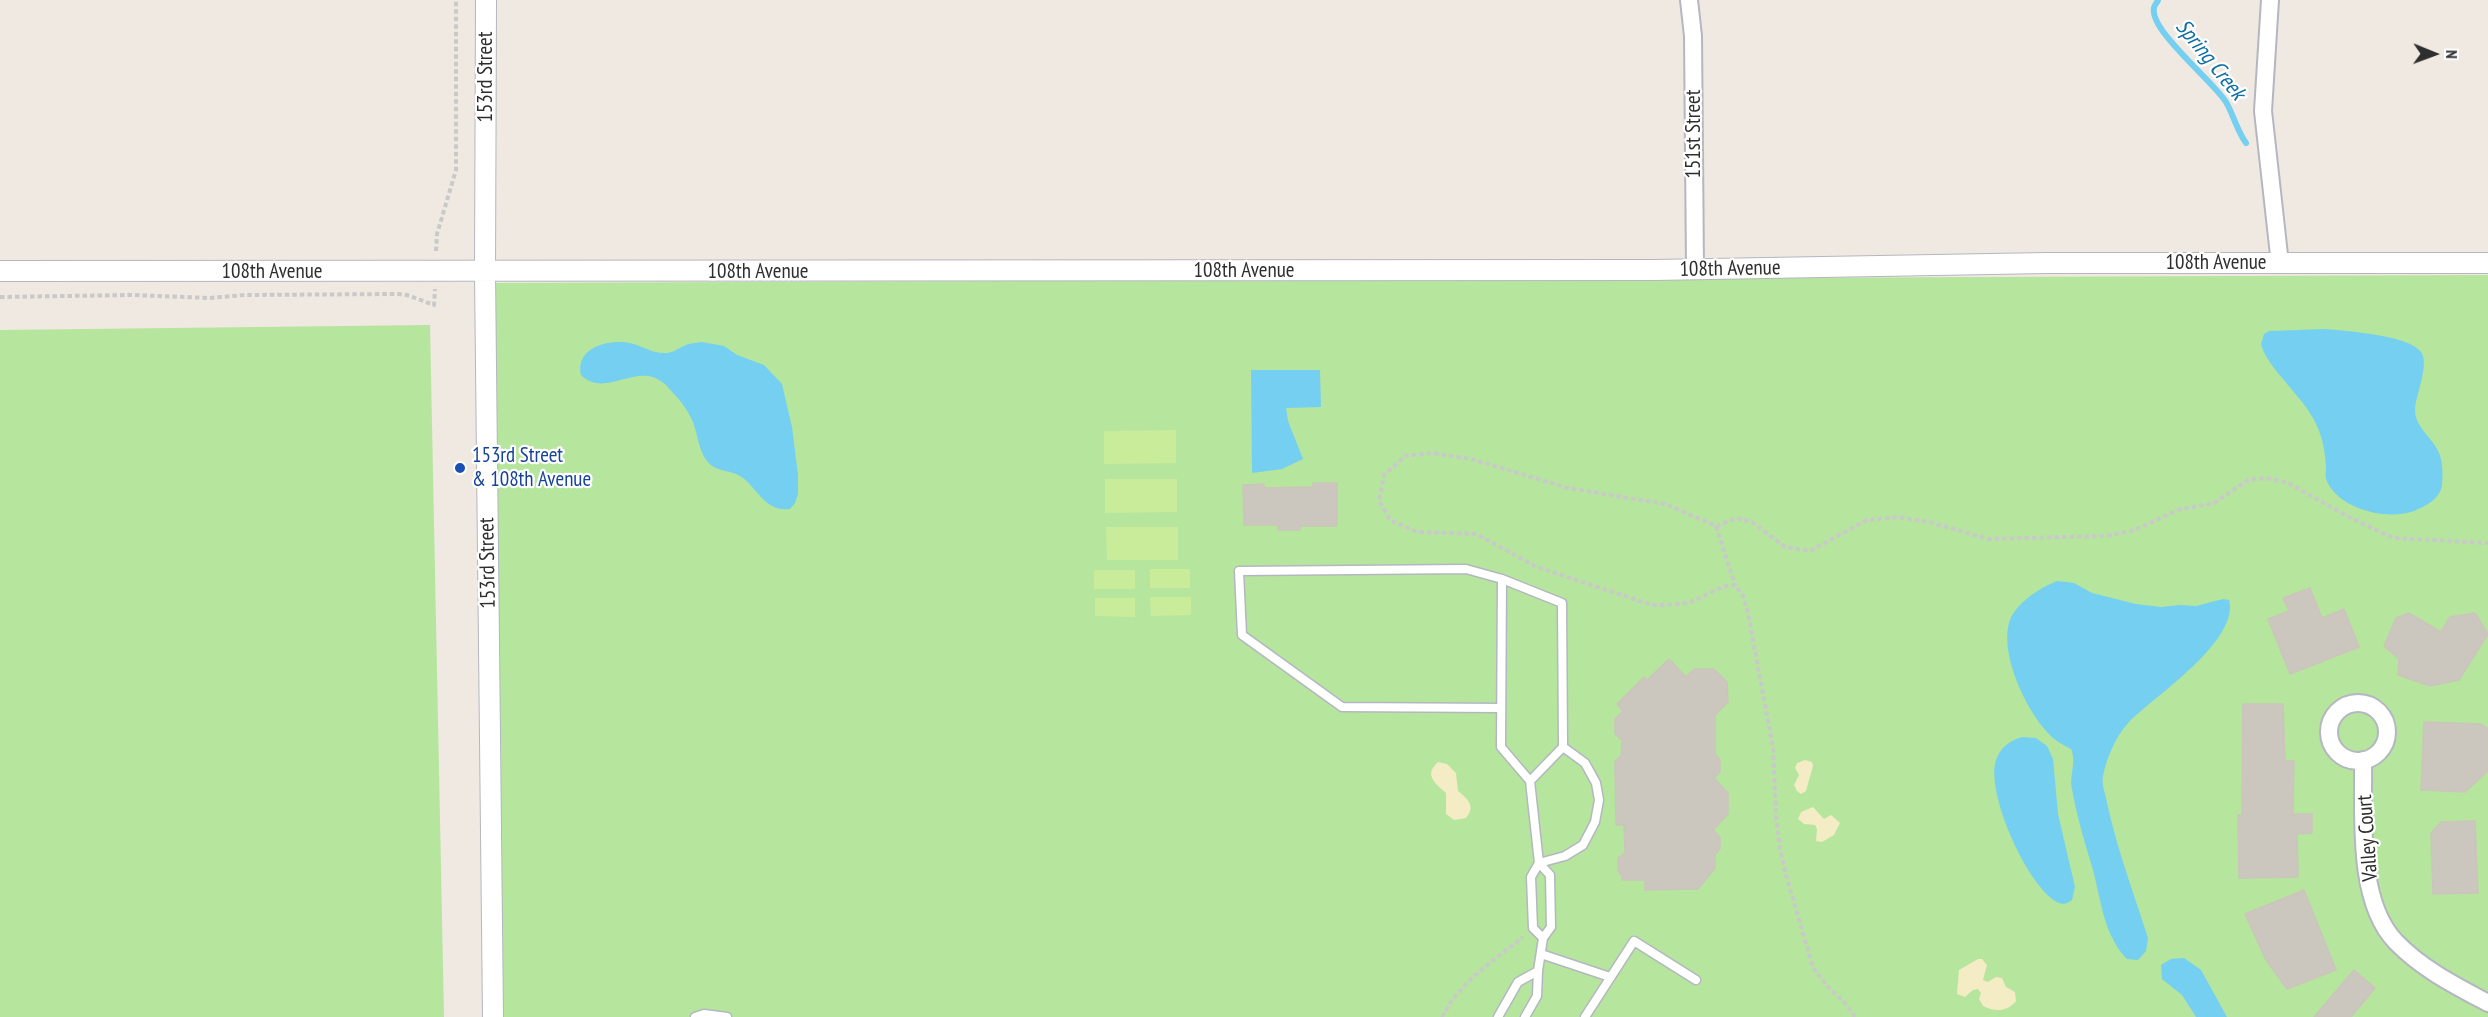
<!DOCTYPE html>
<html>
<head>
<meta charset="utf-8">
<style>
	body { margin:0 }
	#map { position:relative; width:2488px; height:1017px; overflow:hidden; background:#efe9e1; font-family:"PT Sans Narrow",sans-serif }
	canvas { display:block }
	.north { position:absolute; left:2404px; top:24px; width:60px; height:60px; -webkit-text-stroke:4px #fff; paint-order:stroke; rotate:91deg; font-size:16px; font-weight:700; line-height:24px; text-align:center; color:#2e2e2e }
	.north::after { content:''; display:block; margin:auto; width:21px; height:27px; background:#2e2e2e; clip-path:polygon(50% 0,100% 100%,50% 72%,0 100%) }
</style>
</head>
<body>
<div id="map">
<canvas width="2488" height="1017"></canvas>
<div class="north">N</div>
</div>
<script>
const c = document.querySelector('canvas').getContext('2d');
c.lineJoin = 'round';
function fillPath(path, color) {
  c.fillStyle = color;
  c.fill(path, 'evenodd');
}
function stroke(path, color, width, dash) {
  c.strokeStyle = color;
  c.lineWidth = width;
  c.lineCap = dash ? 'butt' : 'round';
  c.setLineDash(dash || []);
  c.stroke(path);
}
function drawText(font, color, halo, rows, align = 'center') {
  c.font = font + ' "PT Sans Narrow",sans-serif';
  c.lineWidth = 4.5;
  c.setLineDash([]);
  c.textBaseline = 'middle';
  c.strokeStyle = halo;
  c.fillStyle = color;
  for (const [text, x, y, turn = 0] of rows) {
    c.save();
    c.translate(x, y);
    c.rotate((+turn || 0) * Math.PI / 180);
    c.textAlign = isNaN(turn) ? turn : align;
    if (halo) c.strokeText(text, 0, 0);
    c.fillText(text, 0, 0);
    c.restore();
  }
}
const green = new Path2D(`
	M2488,275V1017H502L495,283Z
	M430,325L444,1017H0V330Z`);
const sand = new Path2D(`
	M1805,760L1812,762L1813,766L1806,791L1801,794L1797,791L1794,785L1799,775L1795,768L1797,763Z
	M1438,762L1447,764L1456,773L1458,791C1468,799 1476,806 1466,818L1454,820L1446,814V793C1436,784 1423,775 1438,762Z
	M1813,807L1824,819L1831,815L1840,823L1834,835L1822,842L1816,841L1817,829L1815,825L1804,824L1798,819L1801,812Z
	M1978,959H1982L1987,965L1983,980L1988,982L1996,977L2002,978L2006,987L2015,992L2016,1001C2007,1012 1995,1012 1983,1006L1979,999L1981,993L1978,989L1973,990L1965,997L1957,994L1959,970Z`);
const pitch = new Path2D(`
	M1176,430V463L1104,464V431Z
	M1105,479H1177V512L1105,513Z
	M1106,527H1178V560H1107Z
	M1150,569H1190V588H1150Z
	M1094,570H1135V589H1094Z
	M1150,597H1191V615L1151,616Z
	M1095,598H1135V617L1095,616Z`);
const water = new Path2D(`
	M2325,329C2346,331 2409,335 2421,352C2430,365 2415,396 2415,410C2415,426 2430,436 2437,449C2443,458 2443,474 2442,485C2440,499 2426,506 2414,511C2387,521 2337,509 2326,479C2325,475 2326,471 2326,466C2325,452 2323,439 2317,426C2305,397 2267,369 2261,344L2264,334L2269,331Z
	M702,342L724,346L737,355L764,365L782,384L792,427L798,475V494L795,503L790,509C766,512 759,491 743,478C732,469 716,473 707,461C698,449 698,435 693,422C689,413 682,402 675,395C671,391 667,385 662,382C636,362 605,399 581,375C575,347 609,339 630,343C643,346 653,354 667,353C674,352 677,349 684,346C689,343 696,343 702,342Z
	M1251,370H1320L1321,407L1286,408L1288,421L1303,459L1282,469L1252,473Z
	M2057,581L2074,583L2092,593L2136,604L2161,607L2180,605L2196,606L2223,599L2229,600C2240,641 2153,697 2128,723C2115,738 2107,757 2103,776C2101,784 2106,795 2107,803C2117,849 2134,894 2148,938L2146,951L2138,960L2127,959C2104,936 2101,900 2093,870C2085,843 2077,817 2072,789C2069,775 2077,763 2071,749C2063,745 2054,740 2048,733C2026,710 2000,655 2009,623C2014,604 2040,588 2057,581Z
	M2022,737L2036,738L2047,746L2053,759L2058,814L2075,887L2072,900C2068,903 2064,905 2059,903C2028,889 1985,792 1996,760C2001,747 2009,741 2022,737Z
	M2184,958L2201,970L2227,1017H2196L2182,995L2162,979L2161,965L2171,959Z`);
const stream = new Path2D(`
	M2158,0C2157,3 2154,5 2154,8C2149,30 2214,82 2226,102C2234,116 2237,131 2246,143`);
const building = new Path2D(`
	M1313,483H1337V526H1300V530H1278V525H1244L1243,485L1264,484V488L1313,487Z
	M2310,588L2322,618L2344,609L2359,647L2290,674L2268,619L2289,611L2283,598Z
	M2409,613L2441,632L2450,617L2475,613L2488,634L2459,680L2430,686L2398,675L2399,659L2384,646L2396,618Z
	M1669,659L1686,677L1694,669H1714L1727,682L1728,702L1715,715V754L1720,760V772L1714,778L1728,793V814L1713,830L1720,837V849L1715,854V868L1698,889L1645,890V880H1622V876L1618,871V858L1625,853L1624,825H1616L1615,761L1621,756L1622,740L1615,734V719L1623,711L1617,704L1644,677L1647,680Z
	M2243,704H2283L2285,761H2294L2293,814H2312V833L2297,834L2298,877L2239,878L2238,815H2242Z
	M2424,722L2481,724L2488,729V771L2465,792L2421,790Z
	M2475,821L2478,893L2433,894L2431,833L2441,822Z
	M2304,890L2336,970L2287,989L2266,960L2245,914Z
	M2354,970L2375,988L2351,1017H2314Z`);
const path = new Path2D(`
	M436,251L437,234L456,170V0
	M0,297L132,295L210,298L244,295L398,294L407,295L434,305L435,289
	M1716,526L1735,585
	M1442,1017C1459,983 1494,960 1523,937
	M1855,1017L1846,1004L1829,988L1813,968L1786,875L1780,849L1776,816L1773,748L1748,613L1743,596L1735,585C1719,585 1706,597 1690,602C1678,605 1665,605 1652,605L1537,567L1476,534L1417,532L1390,520L1379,501L1384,475L1405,456L1432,453L1471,459L1568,488L1665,504L1716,526L1737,518L1752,522L1785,547L1810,551L1867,520L1898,517L1929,522L1988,539L2104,536L2132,531L2178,510L2214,503L2248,480L2265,478L2286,482L2349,517L2393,538L2488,543`);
const service = new Path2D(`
	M1502,579L1562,603L1563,747L1530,781
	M1501,708L1342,707L1242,635L1239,571L1466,569L1502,579L1501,747L1530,781L1539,863L1531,877L1533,928L1543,938
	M1539,863L1565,856L1583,845L1595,822L1599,800L1596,783L1585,763L1563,747
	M1541,954L1610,977
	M695,1017L704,1014L727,1017
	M1498,1017L1518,982L1538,971
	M1525,1017L1537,996L1538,971L1543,938L1551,927L1550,875L1539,863
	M1585,1017L1634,941L1696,980`);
const minor = new Path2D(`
	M1689,0L1693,36L1695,269
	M2270,0L2263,111L2280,264
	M2329 732a29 29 0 1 1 58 0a29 29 0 1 1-58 0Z
	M2363,760C2364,814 2356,901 2396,942C2422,969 2456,986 2488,1003`);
const tertiary = new Path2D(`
	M486,0L485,273L493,1017
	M0,271L1654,270L2047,263H2488`);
const markers = [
	[460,468,6,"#1a4fb4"]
];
const streetNames = [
	["153rd Street",486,77,-90],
	["151st Street",1694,134,-90],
	["108th Avenue",2216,263],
	["108th Avenue",1730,269,-1],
	["108th Avenue",1244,271],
	["108th Avenue",272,272],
	["108th Avenue",758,272],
	["153rd Street",488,563,-91],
	["Valley Court",2368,838,-94]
];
const transitNames = [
	["153rd Street",472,456],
	["& 108th Avenue",472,480]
];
const waterNames = [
	["Spring Creek",2210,60,51]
];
fillPath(green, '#b6e59e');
fillPath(sand, '#f3ecc5');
fillPath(pitch, '#c9ec9a');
fillPath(water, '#75cff0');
stroke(stream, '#75cff0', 6);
fillPath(building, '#cbc7bf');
stroke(building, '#cbc5ba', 1.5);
stroke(service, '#b4b7c1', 11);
stroke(minor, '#b4b7c1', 20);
stroke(tertiary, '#b4b7c1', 22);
stroke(path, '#c9c9c9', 4, [4.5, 3]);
stroke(service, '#fff', 8);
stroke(minor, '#fff', 16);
stroke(tertiary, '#fff', 20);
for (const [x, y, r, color] of markers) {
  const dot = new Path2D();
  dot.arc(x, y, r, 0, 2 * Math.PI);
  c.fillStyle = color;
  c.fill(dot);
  stroke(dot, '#fff', 2);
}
drawText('21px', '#2e2e2e', '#fff', streetNames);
drawText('21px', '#164399', '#fff', transitNames, 'left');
drawText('italic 22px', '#0d6fa3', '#fff', waterNames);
</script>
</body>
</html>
